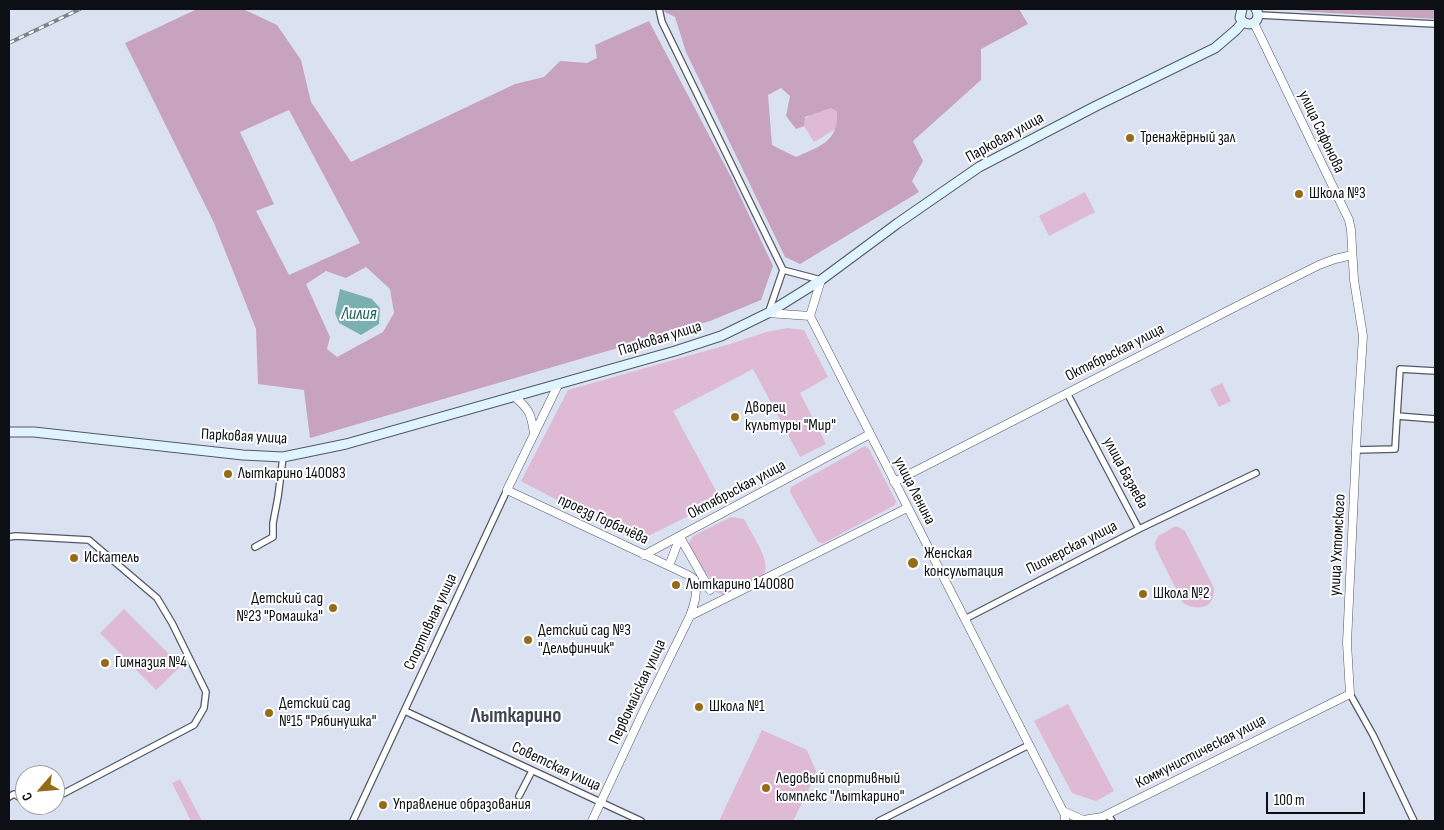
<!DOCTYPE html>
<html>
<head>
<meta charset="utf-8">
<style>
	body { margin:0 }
	#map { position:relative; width:1444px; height:830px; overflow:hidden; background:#dae2f1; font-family:"Sofia Sans Condensed",sans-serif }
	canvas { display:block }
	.frame { position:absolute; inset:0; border:10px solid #0c0f14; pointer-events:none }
	.north { position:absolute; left:15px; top:765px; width:50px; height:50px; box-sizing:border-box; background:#fff; border:1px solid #9e9fa1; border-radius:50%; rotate:243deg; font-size:14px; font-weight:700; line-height:20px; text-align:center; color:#0c0f14 }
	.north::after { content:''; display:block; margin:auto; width:18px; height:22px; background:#966b18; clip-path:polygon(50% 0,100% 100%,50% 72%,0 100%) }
	.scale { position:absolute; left:1266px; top:792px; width:99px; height:22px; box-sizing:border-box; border:2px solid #0c0f14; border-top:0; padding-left:6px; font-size:15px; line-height:18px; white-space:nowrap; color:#0c0f14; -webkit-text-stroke:4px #fff; paint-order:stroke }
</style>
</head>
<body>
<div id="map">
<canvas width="1444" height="830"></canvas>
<div class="frame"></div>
<div class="north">С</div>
<div class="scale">100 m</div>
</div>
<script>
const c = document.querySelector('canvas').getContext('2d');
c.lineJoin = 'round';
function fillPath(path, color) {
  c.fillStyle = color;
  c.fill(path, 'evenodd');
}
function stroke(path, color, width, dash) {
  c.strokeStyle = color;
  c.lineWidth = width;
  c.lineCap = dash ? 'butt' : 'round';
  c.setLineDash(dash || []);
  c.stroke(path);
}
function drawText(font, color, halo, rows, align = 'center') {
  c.font = font + ' "Sofia Sans Condensed",sans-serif';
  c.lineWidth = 4;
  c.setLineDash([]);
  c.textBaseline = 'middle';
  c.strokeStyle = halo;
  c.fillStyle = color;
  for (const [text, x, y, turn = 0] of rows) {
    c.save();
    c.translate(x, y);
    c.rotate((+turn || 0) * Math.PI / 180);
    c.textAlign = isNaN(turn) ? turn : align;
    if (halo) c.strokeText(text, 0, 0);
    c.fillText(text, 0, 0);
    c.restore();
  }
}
const green = new Path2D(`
	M836,99L849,121L814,142L801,121Z
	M1085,192L1095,212L1049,236L1039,216Z
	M787,328L804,330L828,377L800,393L826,444L800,457L753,369L673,411L721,500L646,537L629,538L521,481L568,390L730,344L766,332Z
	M1222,383L1231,401L1219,407L1210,389Z
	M865,446L869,449L896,501L895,505L824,543L818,542L790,492L791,487Z
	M731,517L744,519C750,531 772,562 764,574L724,595L715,592L709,577L690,555L687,546L693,536Z
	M1176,526L1185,531L1214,588C1215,608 1199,612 1183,603L1156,549L1155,543L1158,536Z
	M124,609L181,666L156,690L100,633Z
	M1068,704L1114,791L1096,801L1072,793L1034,721Z
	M762,730L807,750L817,773L793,821H719Z
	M180,779L202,821H191L172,783Z`);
const forest = new Path2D(`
	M197,9H243L277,25L301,60L311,102L351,162L515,84L544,77L560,61L587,63L597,58L595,45L649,21L732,179L773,266L761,300L710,321L310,438L304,390L258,384L256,329L214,223L125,43ZM289,110L360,243L289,275L256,211L274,204L240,132ZM366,267L390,289L394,313L383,332L337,357L327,349L330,337L306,284L326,271L346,278Z
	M670,9H1019L1028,24L981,49V80L913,141L923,161L912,181L919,192L800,264L785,257L686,52L675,17L663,11ZM781,88L790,96L786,116L796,129L804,126L805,117L831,108L837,111C839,142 820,146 796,157L772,145L768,95Z
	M1286,9H1435V19L1313,12Z`);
const water = new Path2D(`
	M340,289L372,299L380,308L379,324L361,335L339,323L335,313Z`);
const minor = new Path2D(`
	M659,9L662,22L783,270L769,311
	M1259,15L1435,24
	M783,270L821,280
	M1067,393L1139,529L1256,473
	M1397,416L1400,369L1435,371
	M1356,450L1395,449L1397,416L1435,419
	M9,537L16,536L89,540L157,598L172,623L206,692L204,708L194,725L55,798
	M255,547L273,537V523L278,497L283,457
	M965,619L1139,529
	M1350,694L1373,735L1414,821
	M405,711L641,821
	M519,796L532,771
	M9,797L14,794L25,801
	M1108,814L1112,821
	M353,821L507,490
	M879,821L1029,745`);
const tertiary = new Path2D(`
	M821,280L810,316L1065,815V821
	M768,313L810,316
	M558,385L507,490L688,575L694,579C698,593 695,602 690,616L643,712L592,821
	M515,397C530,410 531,414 534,433
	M894,482L1245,302L1319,265L1335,259L1352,255
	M680,537L710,590
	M644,555L870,434
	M669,566L680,537
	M690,616L907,508
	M1063,811L1083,820L1102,817L1350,694L1347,643L1357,429L1363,336L1354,280L1351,230L1349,220L1254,23`);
const secondary = new Path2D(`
	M1242,9L1240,18C1248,30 1263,22 1256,9
	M9,432H34L243,455L283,457L346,444L675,351L721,336L768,313L821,280L898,223L979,167L1096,106L1215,48L1236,30L1243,22`);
const rail = new Path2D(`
	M9,43L80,9`);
const markers = [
	[1130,138,5,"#966b18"],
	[1299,194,5,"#966b18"],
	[735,417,5,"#966b18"],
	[228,474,5,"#966b18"],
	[74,558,5,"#966b18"],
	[913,563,6,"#966b18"],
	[676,585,5,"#966b18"],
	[1143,594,5,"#966b18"],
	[333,608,5,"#966b18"],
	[528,640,5,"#966b18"],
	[105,663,5,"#966b18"],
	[699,707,5,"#966b18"],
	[269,713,5,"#966b18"],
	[766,788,5,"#966b18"],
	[383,805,5,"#966b18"]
];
const streetNames = [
	["улица Сафонова",1321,132,65],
	["Парковая улица",1005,138,-29],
	["Парковая улица",660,339,-17],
	["Октябрьская улица",1115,353,-27],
	["Парковая улица",244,437,3],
	["улица Базяева",1125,473,62],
	["Октябрьская улица",737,490,-28],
	["улица Ленина",914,491,63],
	["проезд Горбачёва",603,520,25],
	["улица Ухтомского",1338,545,-87],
	["Пионерская улица",1072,548,-27],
	["Спортивная улица",431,622,-65],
	["Первомайская улица",638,692,-65],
	["Коммунистическая улица",1201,752,-27],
	["Советская улица",556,767,25]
];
const poiNames = [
	["Тренажёрный зал",1140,138],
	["Школа №3",1309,194],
	["Дворец",745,408],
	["культуры \"Мир\"",745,426],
	["Лыткарино 140083",238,474],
	["Женская",924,554],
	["консультация",924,572],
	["Искатель",84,558],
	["Лыткарино 140080",686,585],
	["Школа №2",1153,594],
	["Детский сад",323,599,"right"],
	["№23 \"Ромашка\"",323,617,"right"],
	["Детский сад №3",538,631],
	["\"Дельфинчик\"",538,649],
	["Гимназия №4",115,663],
	["Детский сад",279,704],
	["№15 \"Рябинушка\"",279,722],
	["Школа №1",709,707],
	["Ледовый спортивный",776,779],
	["комплекс \"Лыткарино\"",776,797],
	["Управление образования",393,805]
];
const waterNames = [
	["Лилия",359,314]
];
const districtNames = [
	["Лыткарино",516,717]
];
fillPath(green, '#debad5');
fillPath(forest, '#c7a3bf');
fillPath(water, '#7bb0b0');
stroke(minor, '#525866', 8);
stroke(tertiary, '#525866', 9);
stroke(secondary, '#525866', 11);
stroke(minor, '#fff', 5.5);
stroke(tertiary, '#fff', 8);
stroke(secondary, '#e0f4fe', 9);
stroke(rail, '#7d838d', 4);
stroke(rail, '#fff', 2, [5.5]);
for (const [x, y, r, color] of markers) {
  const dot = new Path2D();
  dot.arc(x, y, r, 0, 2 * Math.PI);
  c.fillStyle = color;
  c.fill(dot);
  stroke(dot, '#fff', 2);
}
drawText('16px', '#0c0f14', '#fff', streetNames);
drawText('16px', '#0c0f14', '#fff', poiNames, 'left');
drawText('italic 18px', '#1a6263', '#fff', waterNames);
drawText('bold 21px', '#414754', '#fff', districtNames);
</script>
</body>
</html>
